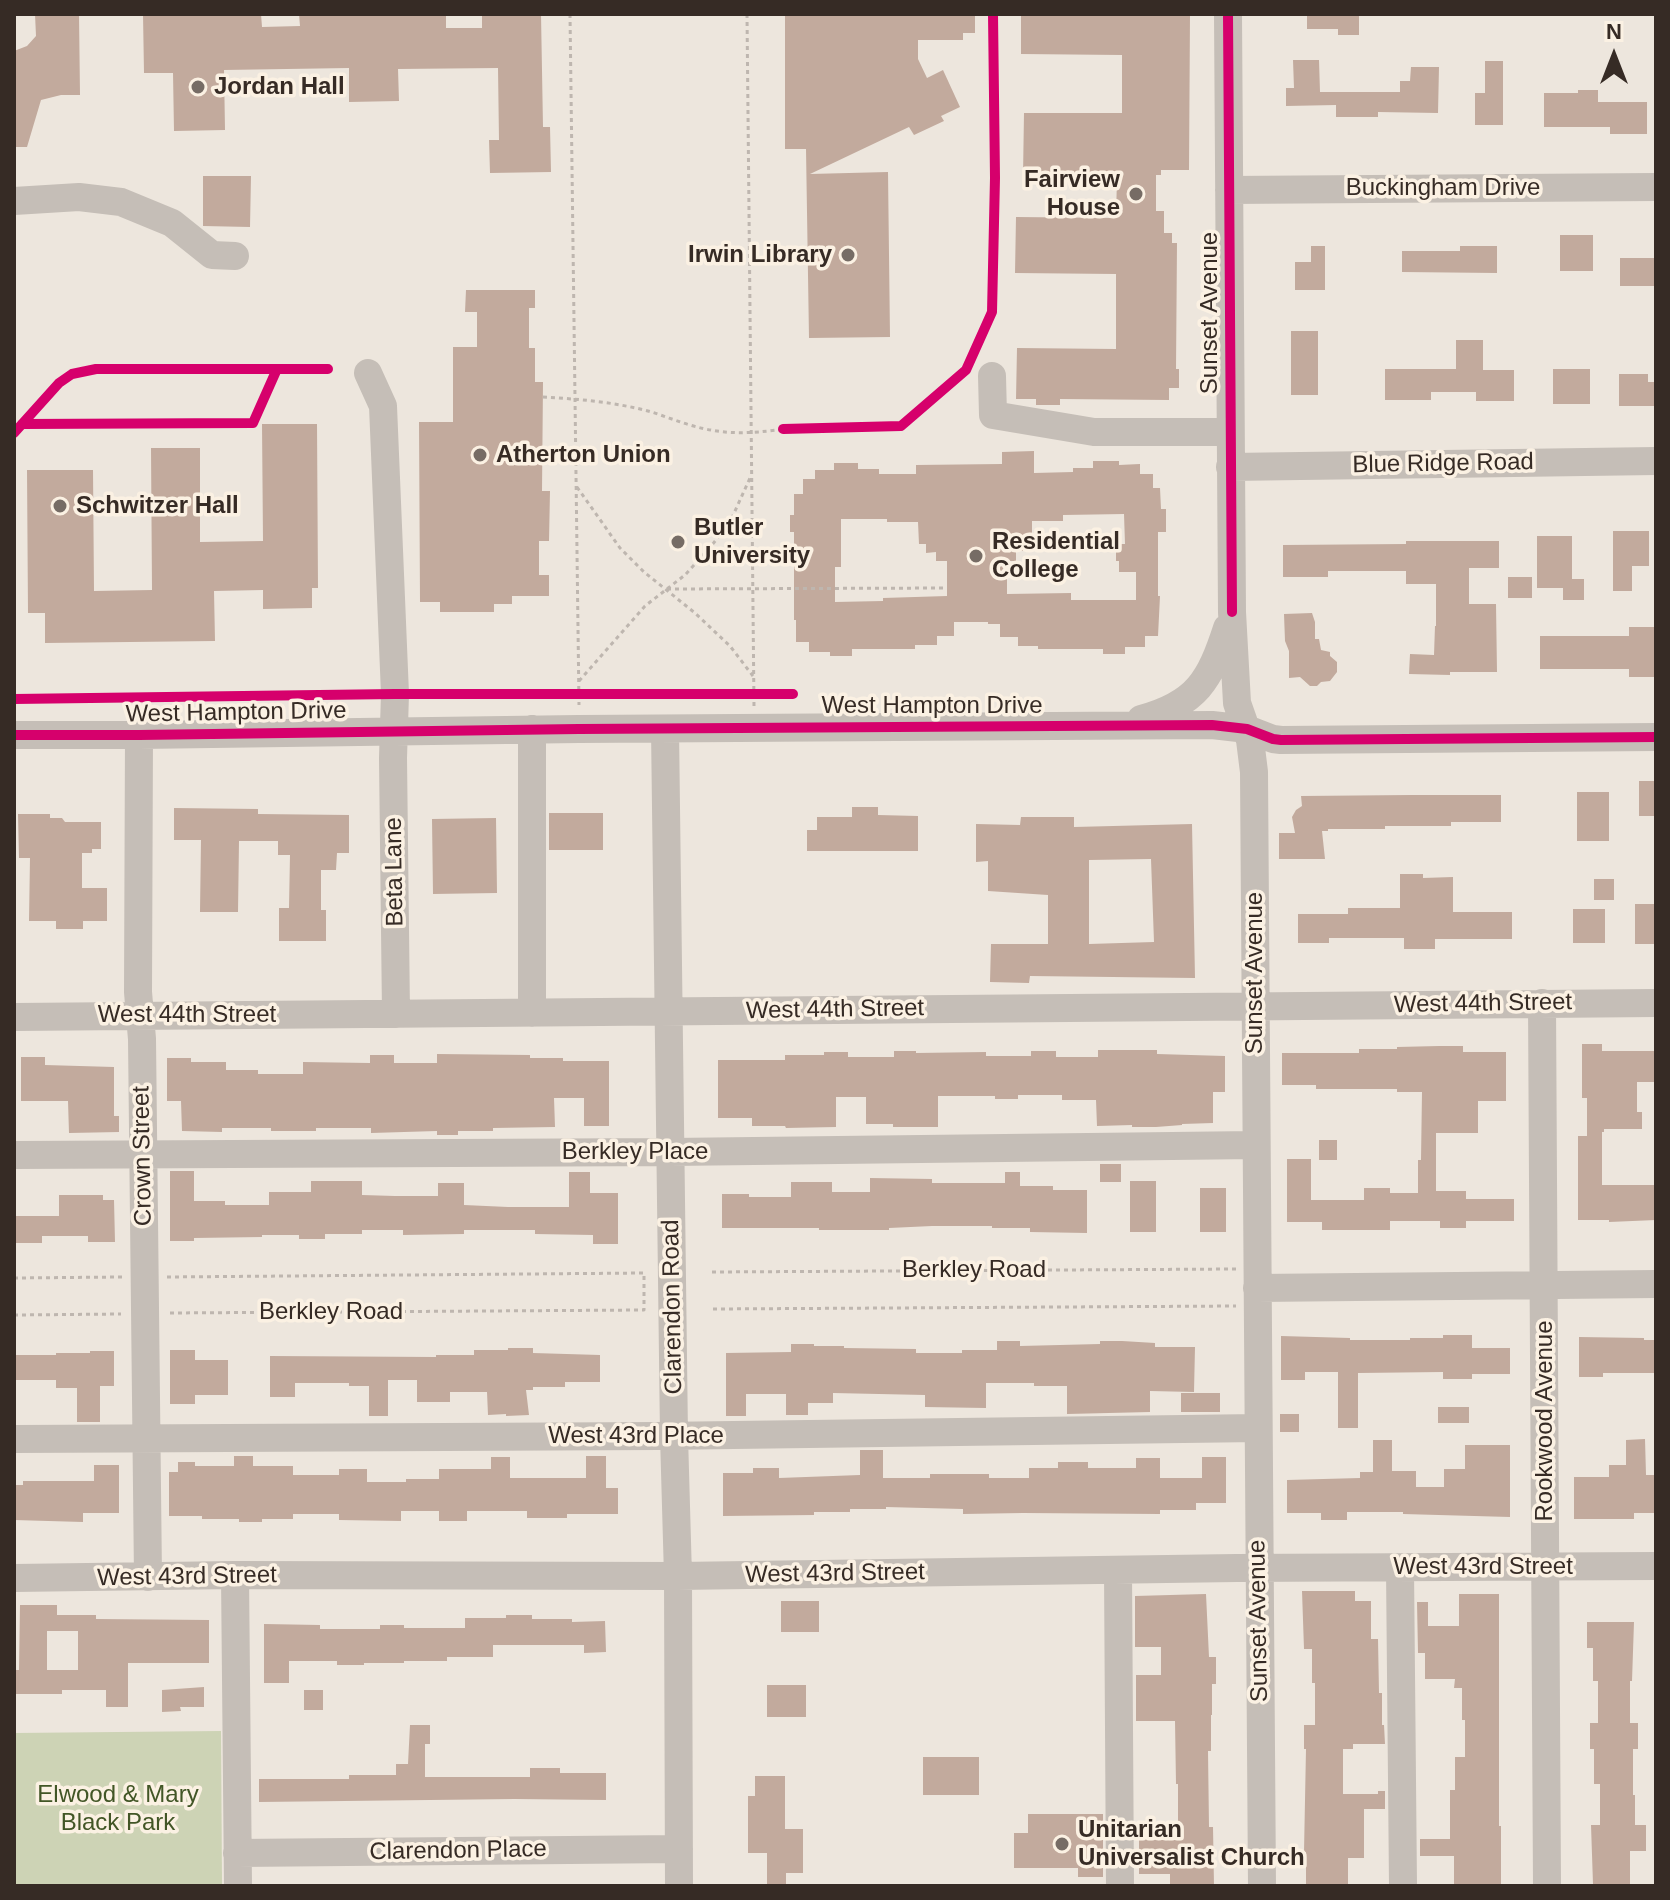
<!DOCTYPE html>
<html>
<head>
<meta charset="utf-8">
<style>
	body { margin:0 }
	#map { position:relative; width:1670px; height:1900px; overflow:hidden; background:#ede6dd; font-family:Arial,sans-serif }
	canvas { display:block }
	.frame { position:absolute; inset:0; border:16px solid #362b25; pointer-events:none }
	.north { position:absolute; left:1574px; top:16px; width:80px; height:80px; -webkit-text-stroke:6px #fbf1e3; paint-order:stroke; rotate:0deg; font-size:22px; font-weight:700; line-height:32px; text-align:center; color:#362b25 }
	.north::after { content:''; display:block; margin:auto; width:28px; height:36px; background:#362b25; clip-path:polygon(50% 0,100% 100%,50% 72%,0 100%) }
</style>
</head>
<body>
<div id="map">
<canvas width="1670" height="1900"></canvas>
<div class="frame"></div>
<div class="north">N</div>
</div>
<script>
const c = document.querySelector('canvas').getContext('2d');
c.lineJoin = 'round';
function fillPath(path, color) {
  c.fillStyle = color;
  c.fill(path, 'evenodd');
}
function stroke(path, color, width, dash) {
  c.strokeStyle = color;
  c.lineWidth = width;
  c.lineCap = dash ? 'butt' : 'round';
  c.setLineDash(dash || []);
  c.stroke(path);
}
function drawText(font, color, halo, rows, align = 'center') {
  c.font = font + ' Arial,sans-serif';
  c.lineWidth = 7;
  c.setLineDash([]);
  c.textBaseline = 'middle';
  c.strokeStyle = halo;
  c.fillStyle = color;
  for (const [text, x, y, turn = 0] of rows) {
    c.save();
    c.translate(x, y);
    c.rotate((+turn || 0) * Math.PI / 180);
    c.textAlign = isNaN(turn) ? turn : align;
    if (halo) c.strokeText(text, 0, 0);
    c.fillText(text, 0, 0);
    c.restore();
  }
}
const green = new Path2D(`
	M221,1731L222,1886H14V1733Z`);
const building = new Path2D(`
	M35,14H79L80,95H61L41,100L27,147H14V51L27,46L36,36Z
	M143,14H261L262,27L300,26L299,14H446V28H482V14H541L543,127H550L551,172L490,173L489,140H499L498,68L398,69L399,101L349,102V68L224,70L225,130L174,131L173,73H144Z
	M785,14H975V33H963V40H918V59L927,78L943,70L960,107L941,116L944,121L914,135L909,127L810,174L888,172L890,337L809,338L806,149H785Z
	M1021,14H1190L1189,170H1161V175H1156V211H1164V233H1172V243H1177L1176,369H1179V388H1169V400L1060,399V405H1036V399H1016L1017,348L1116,349V274L1015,273L1016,217L1116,218L1117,177L1023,176L1024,113H1122V55L1021,54Z
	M1307,14H1359V35H1338V29H1307Z
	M1293,60H1319L1320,92H1400V81H1410L1411,67H1439L1438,113L1378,112V117H1336V105L1286,106V88H1294Z
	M1485,61H1503V125H1475V93H1485Z
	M1578,90H1598V102H1647V134H1610V127H1544V93H1578Z
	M203,176H251L250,227L203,226Z
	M1560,235H1593V271H1560Z
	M1311,246H1325V290H1295V262H1311Z
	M1460,246H1497V273L1402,272V251H1460Z
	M1620,258H1656V286H1620Z
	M466,290H535V308H529V348H535V382H543L542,491H550L549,541H539V575H549V596H512V604H494V612H440V602H420L419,422H453V347H477V312H465Z
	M1291,331H1318V395H1291Z
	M1456,340H1483V370H1514V401H1476V392H1431V400H1385V369H1456Z
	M1553,369H1590V404H1553Z
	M1619,374H1648V382H1656V406H1619Z
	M262,424H317L318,588H312V608L263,609V590L214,591L215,641L45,643V613H28L27,470H93L94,591L152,590L151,448H200V542L263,541Z
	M1034,451V473L1073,472V468H1093V461H1119V465L1140,464V474H1153V488H1160L1161,509H1166V532H1158V596H1160L1158,636H1145V647H1125V654H1103V649H1038V646H1018V637H1000V624H988V622H954V636H937V645H915V649H852V656H830V652H809V642H796V620H794V532H790V515H794V494H803V479H815V470H834V463H858V469H879V474H916V465L1002,464V452ZM1124,514L1125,544H1116V561H1119V572H1136V600H1071V593L1007,594V561H1016V551H1023V542H1032V521H1063V515ZM841,519H887V522H918L919,544H926V553L936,552V561H947V596L883,598V601L835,602V567H841Z
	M1613,531H1649V566H1632V591H1613Z
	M1537,536H1572V579H1584V600H1563V588H1537Z
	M1406,541H1499V568H1469V604H1496L1497,672H1450V675L1409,674L1410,654L1434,655L1435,626H1436V584H1406V571H1328V577H1283V545L1406,544Z
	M1508,577H1532V598H1508Z
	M1312,613L1315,622V639H1319L1321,650L1330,652V656L1337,662V672L1330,681L1321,682L1317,686H1310L1300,677L1289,678V651L1285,641L1284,614Z
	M1629,627H1656V677H1629V669H1540V636H1629Z
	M1639,781H1656V816H1639Z
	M1577,792H1609V841H1577Z
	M1411,795H1501V822H1451V826H1385V829H1328V831H1322L1325,859H1279V833H1295L1292,817L1296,810L1302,806L1301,796Z
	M852,807H878V815L918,816V851H807V830H817V817H852Z
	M174,808L258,809V814L349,815V853H337L336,870H321V910H326V941H279V908H289L290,855H278V841H239L238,912H200L201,840H174Z
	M549,813H603V850H549Z
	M18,814H50V818H62L65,822H101V849H92V853H82V888H107V921H83V929H56V921H29L30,858H19Z
	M1021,817H1074V827L1192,824L1195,978L1030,976L1029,983L990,982L991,944H1048V895L988,891V861L976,862V824L1020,825ZM1151,859L1154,942L1089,944V860Z
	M496,818L497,893L433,894L432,819Z
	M1400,874H1423V878L1453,877V912H1512V939H1435V949H1404V938H1329V943H1298V914H1348V908H1400Z
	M1594,879H1614V900H1594Z
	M1635,904H1656V944H1635Z
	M1573,909H1605V943H1573Z
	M1582,1044H1602V1051H1656V1082H1637V1112H1642V1129H1604V1132H1602V1185H1656V1220L1609,1222V1220H1578V1136H1587V1098H1582Z
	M1439,1046H1463V1052H1506V1101H1478V1133H1436V1191H1466V1199H1514V1221H1466V1228H1440V1221H1390V1230H1322V1222H1287V1159H1311V1200H1364V1188H1390V1193H1418V1160H1421L1422,1092H1397V1089H1316V1085H1282V1053H1359V1049H1397V1047Z
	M1098,1050H1157V1054L1225,1056V1092H1213V1123L1182,1124V1125L1156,1127H1132V1125L1097,1126L1096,1100H1062V1095H1018V1099H995V1096H938V1127H893V1124H866V1097H836V1127L786,1128L785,1126H752V1118H718V1060H785V1055H824V1052H848V1057H894V1051H916V1053L986,1052V1056H1031V1051H1056V1057H1098Z
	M437,1054L530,1055V1058H563V1061H609V1126H584V1098H554L555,1127L493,1128V1131H458V1135H437V1131L371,1133V1128H316V1131H271V1128H222V1132L182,1131L181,1101H167V1058H191V1062H226V1070H258V1074H303V1062L370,1063V1055H394V1063H437Z
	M21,1057H45V1065L114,1067V1116H119V1132L69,1133L68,1101H21Z
	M1319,1140H1337V1160H1319Z
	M1100,1164H1121V1182H1100Z
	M170,1171H194V1201H225V1205H269V1192H311V1181H362V1195L395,1196H438V1183H464V1205L508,1207H569V1172H590V1193H618V1244H593V1235L535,1234V1230H464V1234L403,1235V1230H362V1234H325V1239H299V1235H262V1237L194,1238V1241H170Z
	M1005,1172H1020V1186H1053V1190H1087V1233L1030,1232V1228H992V1226H932L889,1228V1230H819V1228H722V1194H749V1197H791V1182H832V1192H870V1178L932,1179V1183H1005Z
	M1130,1181H1156V1232H1130Z
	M1200,1188H1226V1232H1200Z
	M59,1195H103V1200H114L115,1242H88V1236H42V1243H14V1216H59Z
	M1443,1335H1472V1348H1510V1374H1472V1379H1443V1372L1358,1373V1428H1338V1372H1305V1380H1281V1336L1350,1338V1340H1410V1338H1443Z
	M1579,1337L1644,1338V1340H1656V1373H1603V1377H1579Z
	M997,1341H1020V1346L1100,1344V1341H1122L1155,1343V1347H1195L1194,1392L1150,1391V1412L1067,1414V1386H1034V1383H986V1408L925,1407V1395L833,1393V1403H808V1415H786V1394H746V1416H726V1353L791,1352V1344H814V1346H844V1348L916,1349V1353H962V1350H997Z
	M508,1348H533V1353L600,1355V1382H565V1387H533V1390H526L529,1415L506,1416V1414L488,1415L487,1392H450V1402H417V1380H388V1416H369V1386H349V1383H295V1397H270V1356L436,1357V1355H474V1350H508Z
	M170,1350H195V1360H228V1395H195V1404H170Z
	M90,1351H114V1386H100V1422H77V1388H56V1380H14V1355H56V1353H90Z
	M1181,1393H1220V1412H1181Z
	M1438,1407H1469V1423H1438Z
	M1280,1414H1299V1432H1280Z
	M1645,1439L1646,1475H1656V1513H1634V1519H1574V1477H1609V1465H1626V1440Z
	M1373,1440H1392V1471H1416V1487H1444V1469H1465V1445H1510V1517L1403,1514V1512H1347V1520H1321V1513H1287V1480L1360,1478V1472H1373Z
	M860,1450H883V1478H930V1474H989V1478H1029V1468H1058V1462H1088V1468H1136V1458H1160V1478H1202V1457H1226V1503H1196V1510H1160V1514L1023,1513L963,1514V1509L886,1507V1509H850V1512H814V1515L723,1516V1473H753V1468H779V1478L860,1475Z
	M234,1456H253V1466H293V1475H339V1469H367V1482H406V1479H439V1469H491V1457H510V1478H586V1456H606V1488H618V1514H567V1518H527V1511H467V1521H439V1511H401V1521L339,1520V1514H293V1519H262V1522H239V1519H202V1516H169V1472H178V1462H195V1466H234Z
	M94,1465H119V1513H83V1522L14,1520V1485H23V1481H94Z
	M1302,1591H1355V1601H1371V1639H1378L1379,1693H1382V1725H1384L1385,1744H1353V1749H1343V1794H1378V1791H1385V1809H1364V1858H1348V1886H1306V1852H1304L1306,1749H1304V1725H1315V1683H1312V1649H1304Z
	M1206,1594L1209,1657H1216V1684H1212V1715H1211V1751H1208L1209,1827H1213L1214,1886H1170V1874H1139V1836L1178,1835V1784H1176L1175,1721H1136V1675H1161V1647H1135V1596Z
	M1459,1594H1499V1826H1501V1886H1454V1856H1420V1839H1450V1790H1455V1757H1465V1720H1462V1688H1454L1455,1679H1425V1653H1418L1417,1602H1428V1626H1459Z
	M781,1601H819V1632H781Z
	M20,1605H57V1615H96V1619L209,1620V1663H128V1707H106V1690H62V1694H14V1670H19ZM47,1631H78V1670H47Z
	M506,1615H532V1619H572V1622L605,1621L606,1652L584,1653V1645H493V1657H447V1661H404V1663H364V1665H337V1661H289V1683H264V1624L320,1625V1629H380V1625H404V1628H465V1618H506Z
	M1587,1622H1634L1632,1681H1630V1723H1638V1749H1633V1795H1635V1825H1646V1851H1630V1884H1593L1591,1825H1600V1784H1594V1749H1590V1723H1598V1681H1593V1648H1587Z
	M767,1685H806V1717H767Z
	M204,1687V1707H180L181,1711L162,1712V1690Z
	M304,1690H323V1710H304Z
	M410,1725H430V1744H425V1777H530V1768H560V1773H606V1800L515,1799L259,1802V1779H349V1775H396V1764H408Z
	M923,1757H979V1795H923Z
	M755,1776H785V1829H803V1873H786V1886H767V1853H748V1796H755Z
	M1028,1814H1103V1877H1078V1868H1014V1833H1028Z`);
const path = new Path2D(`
	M570,14L579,705
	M747,14L754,706
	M543,397C578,399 614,402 648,411C662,415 676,421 690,425C723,435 749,434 783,429
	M577,487L620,548L644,572L695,613L730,646L753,676
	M667,589L947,588
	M579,681L645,606L685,575L712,545L730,522L750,478
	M712,1272L1236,1269
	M167,1277L644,1273V1310L170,1313
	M14,1278L122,1277
	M713,1309L1236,1306
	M14,1315L121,1314`);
const minor = new Path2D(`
	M1228,14L1232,612L1237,703L1250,740L1254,772L1262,1886
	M1229,190L1656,187
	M14,201L79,197L121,202L172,223L212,255L235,256
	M368,373L383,406L395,694L393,758L396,1014
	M992,376L993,415L1094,432H1230
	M1230,467L1656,461
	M1141,719C1197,704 1210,680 1227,628
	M532,729V1013
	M665,729L674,1436L678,1576L679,1886
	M14,735H139L579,729L1212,725L1247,729L1273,739L1281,740L1656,737
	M139,735L138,992L142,1039L148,1577
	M1542,1003L1547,1886
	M14,1017L1656,1003
	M14,1155L671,1152L1255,1145
	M1257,1288L1656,1284
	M14,1439L659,1436L1258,1428
	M1400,1568L1403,1886
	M1118,1570L1120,1886
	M235,1575L238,1886
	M14,1578L235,1575L678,1576L1237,1568L1656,1566
	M237,1853L679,1849`);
const cycleway = new Path2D(`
	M1228,14L1232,612
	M22,424L253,423L277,369
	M783,429L901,426L966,370L992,312L995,178L993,14
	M14,433L59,383L72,374L96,369H328
	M14,699L395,694H793
	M14,735H139L579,729L1212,725L1247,729L1273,739L1281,740L1656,737`);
const markers = [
	[198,87,8,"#766c65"],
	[1136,194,8,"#766c65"],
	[848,255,8,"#766c65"],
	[480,455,8,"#766c65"],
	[60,506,8,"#766c65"],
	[678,542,8,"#766c65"],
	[976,556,8,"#766c65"],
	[1062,1844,8,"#766c65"]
];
const poiNames = [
	["Jordan Hall",214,87],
	["Fairview",1120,180,"right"],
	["House",1120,208,"right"],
	["Irwin Library",832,255,"right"],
	["Atherton Union",496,455],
	["Schwitzer Hall",76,506],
	["Butler",694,528],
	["University",694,556],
	["Residential",992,542],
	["College",992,570],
	["Unitarian",1078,1830],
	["Universalist Church",1078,1858]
];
const streetNames = [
	["Buckingham Drive",1443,188],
	["Sunset Avenue",1210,313,-90],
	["Blue Ridge Road",1443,464,-1],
	["West Hampton Drive",932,706],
	["West Hampton Drive",236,713,-1],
	["Beta Lane",395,872,-91],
	["Sunset Avenue",1255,973,-90],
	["West 44th Street",1483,1004,-1],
	["West 44th Street",835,1010,-1],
	["West 44th Street",187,1015],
	["Berkley Place",635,1152],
	["Crown Street",143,1156,-91],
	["Berkley Road",974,1270],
	["Clarendon Road",673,1307,-91],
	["Berkley Road",331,1312],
	["Rookwood Avenue",1545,1421,-90],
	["West 43rd Place",636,1436],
	["West 43rd Street",1483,1567],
	["West 43rd Street",835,1574,-1],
	["West 43rd Street",187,1577,-1],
	["Sunset Avenue",1259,1621,-91],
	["Clarendon Place",458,1851,-1]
];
const parkNames = [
	["Elwood & Mary",118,1795],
	["Black Park",118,1823]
];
fillPath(green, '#cdd3b5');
fillPath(building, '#c2aa9d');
stroke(path, '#beb6af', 3, [4, 4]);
stroke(minor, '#c5beb7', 28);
stroke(cycleway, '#d6006c', 10);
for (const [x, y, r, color] of markers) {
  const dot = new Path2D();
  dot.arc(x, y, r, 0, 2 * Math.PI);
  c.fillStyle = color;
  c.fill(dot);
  stroke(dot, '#fbf1e3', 3);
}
drawText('bold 24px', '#362b25', '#fbf1e3', poiNames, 'left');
drawText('24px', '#362b25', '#fbf1e3', streetNames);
drawText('24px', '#425626', '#fbf1e3', parkNames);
</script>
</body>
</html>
